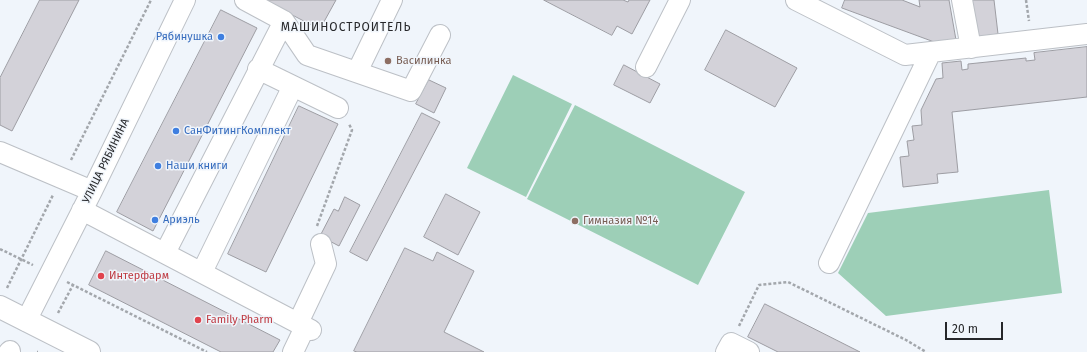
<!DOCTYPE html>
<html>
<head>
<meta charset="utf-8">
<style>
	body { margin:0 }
	#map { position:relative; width:1087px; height:352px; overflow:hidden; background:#f0f5fb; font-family:"Fira Sans",sans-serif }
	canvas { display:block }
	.scale { position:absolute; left:945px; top:322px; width:58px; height:18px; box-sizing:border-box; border:2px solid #26272a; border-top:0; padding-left:5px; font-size:12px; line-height:14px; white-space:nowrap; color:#26272a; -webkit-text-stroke:3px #f0f5fb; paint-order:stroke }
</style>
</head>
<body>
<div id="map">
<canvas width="1087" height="352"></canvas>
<div class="scale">20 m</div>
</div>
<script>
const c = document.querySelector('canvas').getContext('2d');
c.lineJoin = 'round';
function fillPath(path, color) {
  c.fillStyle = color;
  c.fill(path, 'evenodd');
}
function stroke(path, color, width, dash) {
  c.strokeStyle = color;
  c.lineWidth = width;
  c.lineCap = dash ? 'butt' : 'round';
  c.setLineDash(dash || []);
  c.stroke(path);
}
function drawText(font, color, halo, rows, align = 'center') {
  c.font = font + ' "Fira Sans",sans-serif';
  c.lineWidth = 3;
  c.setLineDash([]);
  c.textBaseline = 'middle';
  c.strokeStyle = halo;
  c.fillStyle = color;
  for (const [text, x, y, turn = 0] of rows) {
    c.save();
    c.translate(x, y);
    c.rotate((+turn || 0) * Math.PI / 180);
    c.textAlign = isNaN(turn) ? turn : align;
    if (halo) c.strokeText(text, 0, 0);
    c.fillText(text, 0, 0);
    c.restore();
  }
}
const green = new Path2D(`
	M513,75L572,104L526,197L467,168Z
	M575,105L745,192L698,285L527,199Z
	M1049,190L1062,293L886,316L838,273L868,213Z`);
const building = new Path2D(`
	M40,0H79L12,131L0,125V78Z
	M264,0H336L320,29Z
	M544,0H623L628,2L629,0H650L632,34L617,26L612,35Z
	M845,0H902L920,7L919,0H949L956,40L937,43L842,8Z
	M971,0H994L998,34L976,37Z
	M221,10L257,28L153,231L117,212Z
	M726,30L797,68L775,107L705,70Z
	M1087,47V97L952,112L958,172L937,174L938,183L903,187L900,157L909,156L907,141L914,140L912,126L922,125L921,110L936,79L943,78L942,63L961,61L962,70L968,69V64L1026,58V61L1035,60L1034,53Z
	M624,65L660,84L650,103L614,85Z
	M429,80L446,88L434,113L416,104Z
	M299,106L338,124L266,272L228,254Z
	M422,113L440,122L367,261L350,252Z
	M446,194L480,212L458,255L424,237Z
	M345,197L360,205L339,246L320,236L334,209L338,211Z
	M405,248L433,261L437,252L474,271L444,332L484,352H357L354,351Z
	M106,251L280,340L273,352H221L89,285Z
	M765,304L860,352H778L748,337Z`);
const path = new Path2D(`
	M1026,0L1029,21
	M71,160L151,0
	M317,226L352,130L349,124
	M0,249L33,265
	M67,282L207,352
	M7,288L53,195
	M58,313L73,285
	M739,326L759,285L788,282L906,340L926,352
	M37,352H38`);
const minor = new Path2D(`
	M245,0L284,21L307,55L411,91L440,35
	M796,0L905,55L1087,34
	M962,0L971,48
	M646,67L680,0
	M258,69L338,108
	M357,72L392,0
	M0,152L92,191
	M82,210L311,330
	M165,253L284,21
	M829,263L931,52
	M202,272L293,86
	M26,321L92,191L185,0
	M298,323L326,264L321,244
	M9,352L10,351
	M293,352L305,327
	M726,352L731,343L749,352`);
const major = new Path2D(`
	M0,307L89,352`);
const markers = [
	[221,37,4,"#3f7fe0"],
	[388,61,4,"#8d6e63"],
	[176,131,4,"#3f7fe0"],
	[158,166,4,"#3f7fe0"],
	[155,220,4,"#3f7fe0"],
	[575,221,4,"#8d6e63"],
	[101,276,4,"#e0444e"],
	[198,320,4,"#e0444e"]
];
const shopNames = [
	["Рябинушка",213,37,"right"],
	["СанФитингКомплект",184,131],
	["Наши книги",166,166],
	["Ариэль",163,220]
];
const educationNames = [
	["Василинка",396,61],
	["Гимназия №14",583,221]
];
const streetNames = [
	["УЛИЦА РЯБИНИНА",106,161,-64]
];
const healthNames = [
	["Интерфарм",109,276],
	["Family Pharm",206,320]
];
const neighbourhoodNames = [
	["МАШИНОСТРОИТЕЛЬ",346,28]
];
fillPath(green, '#9dcfb7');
fillPath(building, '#d3d2d9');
stroke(building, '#9d9da3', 1);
stroke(minor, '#bcc0c6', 22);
stroke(major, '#bcc0c6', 24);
stroke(path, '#a3a7ac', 2.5, [3, 2]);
stroke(minor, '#fff', 20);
stroke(major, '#fff', 22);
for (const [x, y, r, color] of markers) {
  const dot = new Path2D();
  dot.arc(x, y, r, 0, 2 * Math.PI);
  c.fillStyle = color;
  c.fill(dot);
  stroke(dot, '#f0f5fb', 1.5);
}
drawText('11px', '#366cbe', '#f0f5fb', shopNames, 'left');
drawText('11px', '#785e54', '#f0f5fb', educationNames, 'left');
drawText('11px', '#26272a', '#f0f5fb', streetNames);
drawText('11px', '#be3a42', '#f0f5fb', healthNames, 'left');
c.letterSpacing = '1px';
drawText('12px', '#26272a', '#f0f5fb', neighbourhoodNames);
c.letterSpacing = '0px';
</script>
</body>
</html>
